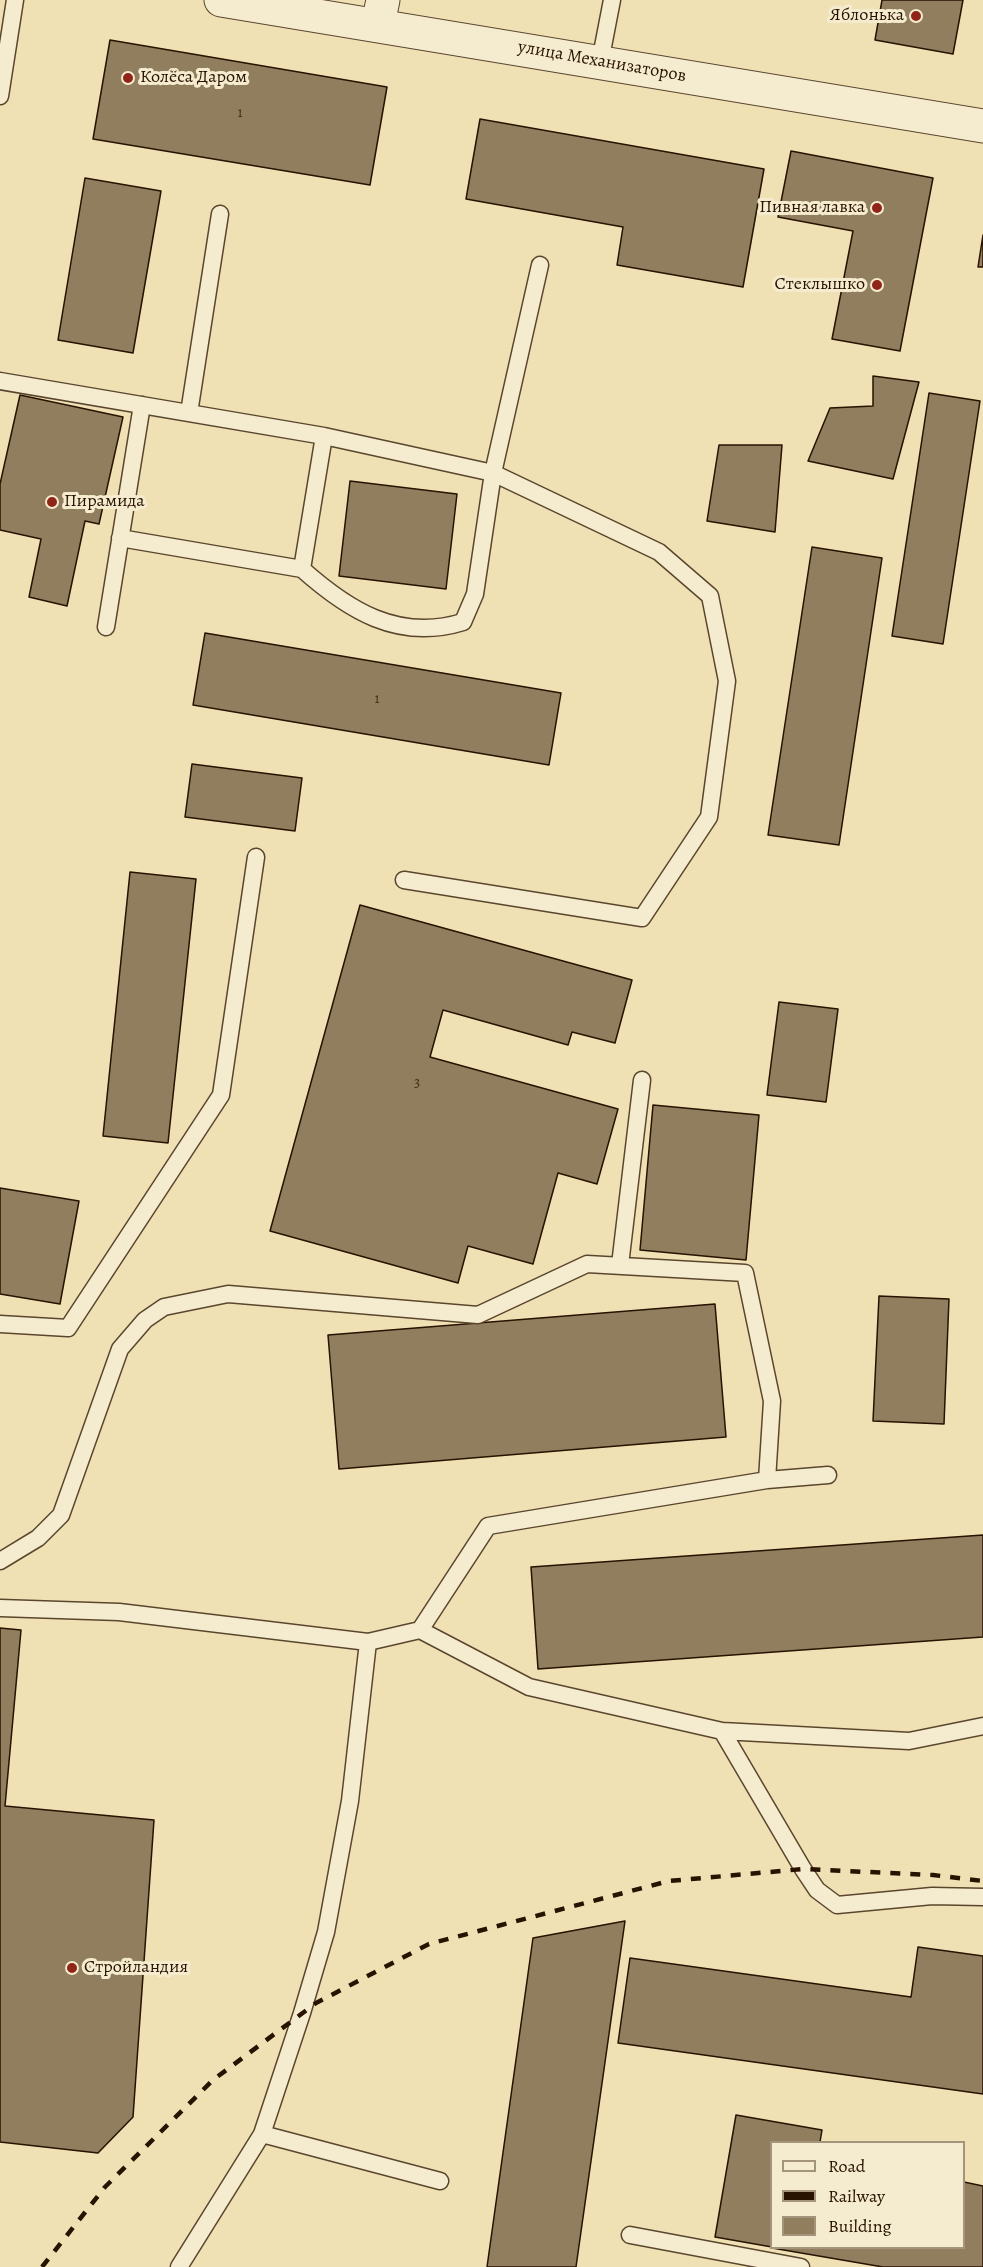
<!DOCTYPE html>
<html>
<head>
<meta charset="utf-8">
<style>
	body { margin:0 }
	#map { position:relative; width:983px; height:2267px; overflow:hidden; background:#f0e1b5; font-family:Alegreya,serif }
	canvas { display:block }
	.legend { position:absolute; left:770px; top:2141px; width:195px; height:108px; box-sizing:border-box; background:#f5eccf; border:2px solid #a3957c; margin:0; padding:8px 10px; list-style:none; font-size:18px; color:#281200 }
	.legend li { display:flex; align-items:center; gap:12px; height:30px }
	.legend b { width:30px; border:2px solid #a3957c }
</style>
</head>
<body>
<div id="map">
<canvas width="983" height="2267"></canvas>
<ul class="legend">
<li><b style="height:8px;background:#f5eccf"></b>Road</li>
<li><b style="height:8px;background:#281200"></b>Railway</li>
<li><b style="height:16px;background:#907e5e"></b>Building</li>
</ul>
</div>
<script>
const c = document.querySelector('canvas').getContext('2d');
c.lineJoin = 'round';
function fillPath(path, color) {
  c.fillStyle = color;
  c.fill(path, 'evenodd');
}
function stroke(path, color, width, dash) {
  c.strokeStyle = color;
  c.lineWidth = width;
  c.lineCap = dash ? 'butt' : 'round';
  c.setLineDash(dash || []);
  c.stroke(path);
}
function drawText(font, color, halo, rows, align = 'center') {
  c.font = font + ' Alegreya,serif';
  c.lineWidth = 6;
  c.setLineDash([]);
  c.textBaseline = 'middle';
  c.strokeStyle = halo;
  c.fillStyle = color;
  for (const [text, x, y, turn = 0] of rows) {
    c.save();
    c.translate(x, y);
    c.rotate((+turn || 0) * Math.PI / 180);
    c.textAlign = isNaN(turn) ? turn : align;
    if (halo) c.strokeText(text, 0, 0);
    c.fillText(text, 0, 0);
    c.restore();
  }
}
const building = new Path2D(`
	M882,0H963L953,54L875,40Z
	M110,40L387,87L370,185L93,139Z
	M480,119L764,169L743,287L617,265L623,227L466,199Z
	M791,151L933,178L900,351L832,339L853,231L778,217Z
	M85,178L161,191L133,353L58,340Z
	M983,235V267H978Z
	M873,376L919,382L893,479L808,461L830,408L873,406Z
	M929,393L980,401L943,644L892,636Z
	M20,395L123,417L99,524L85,521L67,606L29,597L41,539L0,530V484Z
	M719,445H782L775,532L707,521Z
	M350,481L457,494L446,589L339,576Z
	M812,547L882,558L839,845L768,835Z
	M205,633L561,693L549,765L193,705Z
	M192,764L302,778L295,831L185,817Z
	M130,872L196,879L168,1143L103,1136Z
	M360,905L632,980L615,1043L572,1032L568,1045L443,1010L430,1057L618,1109L597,1184L558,1173L533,1264L468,1246L458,1283L270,1231Z
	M779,1002L838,1009L826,1102L767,1095Z
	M653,1105L759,1115L746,1260L640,1250Z
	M0,1188L79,1201L60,1304L0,1294Z
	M879,1296L949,1299L944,1424L873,1421Z
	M715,1304L726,1437L339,1469L328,1335Z
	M983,1535V1637L538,1669L531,1567Z
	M0,1628L21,1630L5,1806L154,1820L133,2117L98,2153L0,2142Z
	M625,1921L576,2267H487L533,1938Z
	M918,1947L983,1956V2094L618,2043L630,1958L911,1997Z
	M736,2115L822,2130L820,2142H772V2247L715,2237Z
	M964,2182L983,2186V2267H883L772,2248H964Z`);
const service = new Path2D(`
	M600,62L612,0
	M0,96L15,0
	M0,381L324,436L493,473L659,552L710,596L727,681L709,817L642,918L404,880
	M189,413L220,214
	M120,538L302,569L324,436
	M302,569C348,610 398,642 463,622L475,594L493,473L540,265
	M106,627L142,405
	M620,1265L642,1080
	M0,1324L68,1328L221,1095L256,857
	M0,1561L38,1538L61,1515L120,1349L145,1320L164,1307L228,1294L478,1315L587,1264L745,1273L772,1401L767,1480
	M0,1608L119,1612L368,1642L420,1630L488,1526L767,1480L828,1475
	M420,1630L529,1687L722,1731L909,1741L983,1726
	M722,1731L803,1869L817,1890L837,1905L932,1896L983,1897
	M262,2134L440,2181
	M630,2235L801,2267
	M179,2267L262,2134L302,2013L326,1932L350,1801L368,1642`);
const minor = new Path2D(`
	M378,24L383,0`);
const tertiary = new Path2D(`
	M221,0L983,126`);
const rail = new Path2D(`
	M42,2267L105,2187L213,2080L316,2003L429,1944L669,1881L803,1869L933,1875L983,1881`);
const markers = [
	[916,16,6,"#8f2418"],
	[128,78,6,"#8f2418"],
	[877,208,6,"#8f2418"],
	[877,285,6,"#8f2418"],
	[52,502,6,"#8f2418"],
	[72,1968,6,"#8f2418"]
];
const numberNames = [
	["1",240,113],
	["1",377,699],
	["3",417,1083]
];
const poiNames = [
	["Яблонька",904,16],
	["Колёса Даром",140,78,"left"],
	["Пивная лавка",865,208],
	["Стеклышко",865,285],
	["Пирамида",64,502,"left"],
	["Стройландия",84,1968,"left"]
];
const streetNames = [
	["улица Механизаторов",602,62,10]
];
fillPath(building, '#907e5e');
stroke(building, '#281200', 1.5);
stroke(service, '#5a462d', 19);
stroke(minor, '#5a462d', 35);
stroke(tertiary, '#5a462d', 35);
stroke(service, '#f5eccf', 16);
stroke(minor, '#f5eccf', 33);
stroke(tertiary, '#f5eccf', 33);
stroke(rail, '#281200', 4.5, [10, 10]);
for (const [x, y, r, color] of markers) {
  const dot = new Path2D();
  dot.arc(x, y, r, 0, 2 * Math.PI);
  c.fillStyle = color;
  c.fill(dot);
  stroke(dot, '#f5eccf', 2);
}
drawText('15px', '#422d18', null, numberNames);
drawText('18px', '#281200', '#f5eccf', poiNames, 'right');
drawText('18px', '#281200', '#f5eccf', streetNames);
</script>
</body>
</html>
